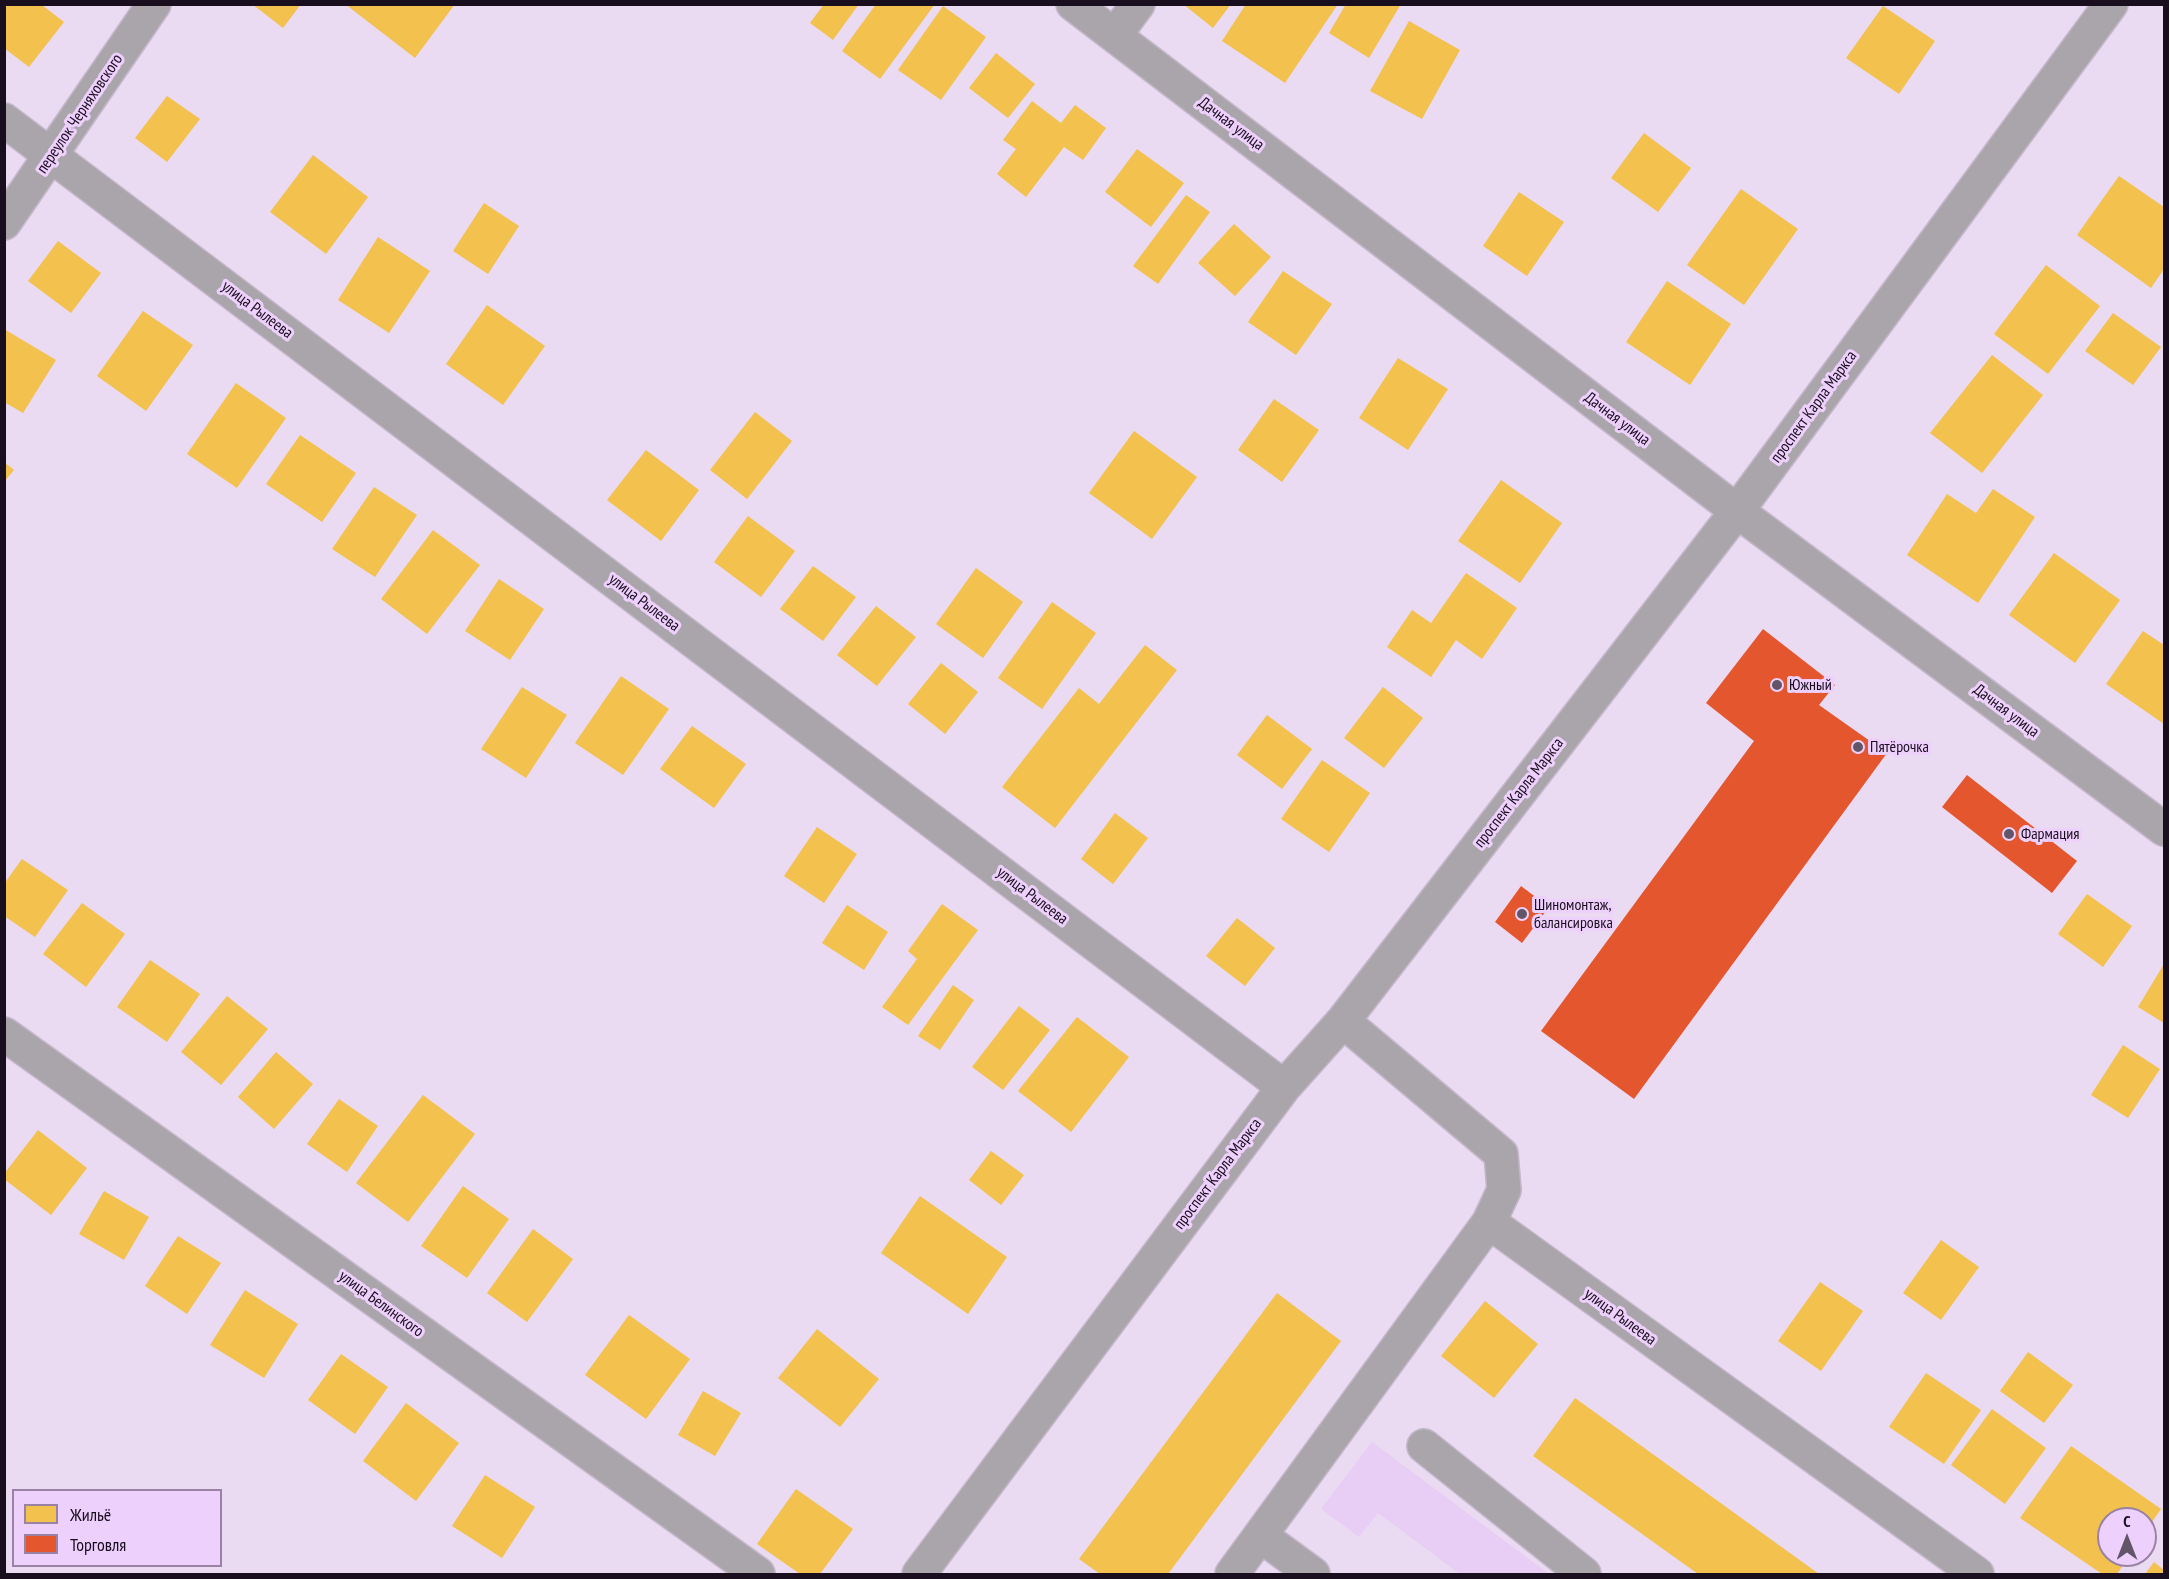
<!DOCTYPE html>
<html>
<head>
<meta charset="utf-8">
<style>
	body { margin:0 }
	#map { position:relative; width:2169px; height:1579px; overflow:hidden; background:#eadaf2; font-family:"PT Sans Narrow",sans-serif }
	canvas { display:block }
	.frame { position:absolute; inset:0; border:6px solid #190e1d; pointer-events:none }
	.legend { position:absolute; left:12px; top:1489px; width:210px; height:78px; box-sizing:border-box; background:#eed0fc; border:2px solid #9982a3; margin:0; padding:8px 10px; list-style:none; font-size:18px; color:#190e1d }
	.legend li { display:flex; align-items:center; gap:12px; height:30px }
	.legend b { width:30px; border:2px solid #9982a3 }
	.north { position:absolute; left:2097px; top:1507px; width:60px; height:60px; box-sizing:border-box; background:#eed0fc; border:2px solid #9982a3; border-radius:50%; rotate:0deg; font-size:16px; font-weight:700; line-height:24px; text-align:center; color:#190e1d }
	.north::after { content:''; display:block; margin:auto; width:21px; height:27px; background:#625568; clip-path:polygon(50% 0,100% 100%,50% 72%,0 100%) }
</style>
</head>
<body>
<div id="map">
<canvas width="2169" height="1579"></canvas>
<div class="frame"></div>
<ul class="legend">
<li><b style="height:16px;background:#f2c14e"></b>Жильё</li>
<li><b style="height:16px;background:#e4572e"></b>Торговля</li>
</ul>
<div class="north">С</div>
</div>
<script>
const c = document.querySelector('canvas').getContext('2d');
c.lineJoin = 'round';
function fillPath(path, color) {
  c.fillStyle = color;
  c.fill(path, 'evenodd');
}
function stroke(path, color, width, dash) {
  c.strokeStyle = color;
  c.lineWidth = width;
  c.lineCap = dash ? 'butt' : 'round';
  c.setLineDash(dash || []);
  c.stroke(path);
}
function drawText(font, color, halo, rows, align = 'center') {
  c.font = font + ' "PT Sans Narrow",sans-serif';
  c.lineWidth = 6;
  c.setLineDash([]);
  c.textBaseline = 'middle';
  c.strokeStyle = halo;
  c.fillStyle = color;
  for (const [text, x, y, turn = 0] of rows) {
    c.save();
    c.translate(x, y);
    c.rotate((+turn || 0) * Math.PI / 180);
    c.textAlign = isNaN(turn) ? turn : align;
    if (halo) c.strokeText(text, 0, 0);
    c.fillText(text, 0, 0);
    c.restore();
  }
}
const built = new Path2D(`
	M1372,1442L1549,1574H1460L1378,1513L1359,1537L1321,1509Z`);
const homes = new Path2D(`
	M252,4H301L283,28Z
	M345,4H455L415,58Z
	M824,4H859L833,40L810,23Z
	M876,4H935L880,79L842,51Z
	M1183,4H1231L1213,28Z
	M1246,4H1338L1285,83L1222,41Z
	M1346,4H1401L1369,58L1329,33Z
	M4,5H42L64,22L29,67L4,48Z
	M943,6L986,37L941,100L898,70Z
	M1883,6L1935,41L1899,94L1846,58Z
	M1409,21L1460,50L1422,119L1370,91Z
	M996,53L1035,84L1008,118L969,88Z
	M167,96L200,119L167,162L135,138Z
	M1032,101L1061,123L1075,105L1106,128L1083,160L1064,147L1026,197L997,174L1016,149L1003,140Z
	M1644,133L1691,168L1658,212L1611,178Z
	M1137,149L1184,183L1151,227L1105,192Z
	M313,155L368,197L326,254L270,212Z
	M2119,176L2164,207V269L2151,288L2077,235Z
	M1741,189L1798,229L1744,305L1687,265Z
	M1519,192L1564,222L1527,276L1483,246Z
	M1186,195L1210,212L1158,284L1133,266Z
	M484,203L519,226L488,274L453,251Z
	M1234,224L1271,257L1235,296L1198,263Z
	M378,237L430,271L389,333L338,300Z
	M58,241L101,273L71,313L28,281Z
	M2046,265L2100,306L2048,374L1994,334Z
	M1283,271L1332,304L1296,355L1248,322Z
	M1667,281L1731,324L1690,385L1626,342Z
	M487,305L545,346L503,405L446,364Z
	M143,311L193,345L146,411L97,376Z
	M2113,313L2161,347L2133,385L2085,351Z
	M4,329L56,360L23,413L4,402Z
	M1992,355L2043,395L1982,473L1930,433Z
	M1398,358L1448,389L1408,450L1359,418Z
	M236,383L286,418L237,488L187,454Z
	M1274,399L1319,430L1282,482L1238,450Z
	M755,412L792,441L747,499L710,470Z
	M1134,431L1197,477L1152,539L1089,493Z
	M300,435L356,473L322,522L266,484Z
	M646,450L699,490L661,541L607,500Z
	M4,462L14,470L4,482Z
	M1501,480L1562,523L1520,583L1458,541Z
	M374,487L417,515L375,577L332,549Z
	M1993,489L2035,517L1978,603L1907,555L1947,494L1976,513Z
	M748,516L795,551L761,597L714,562Z
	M433,530L480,565L427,634L381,599Z
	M2054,553L2120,600L2075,663L2009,615Z
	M813,566L856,597L823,641L780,609Z
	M976,568L1023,602L983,658L936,624Z
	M1466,573L1517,608L1482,659L1456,640L1431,677L1387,647L1412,610L1431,623Z
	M499,579L544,609L510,660L465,631Z
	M1052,602L1096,633L1042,709L998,678Z
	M876,606L916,637L877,686L837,655Z
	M2143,631L2164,645V724L2106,684Z
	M1145,645L1177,670L1055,828L1002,787L1079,688L1099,704Z
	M941,663L978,692L945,734L908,704Z
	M621,676L669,709L623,775L575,743Z
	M522,687L567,715L526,778L481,749Z
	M1383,687L1423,718L1384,768L1344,738Z
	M1267,715L1312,749L1282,789L1237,755Z
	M692,726L746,764L714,808L660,769Z
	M1322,760L1370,793L1329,852L1281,819Z
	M1115,813L1148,838L1113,884L1081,859Z
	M817,827L857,854L824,903L784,876Z
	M22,859L68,890L35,937L4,916V884Z
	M2087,894L2132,926L2103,967L2058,934Z
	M82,903L125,934L86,987L43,954Z
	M942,904L978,930L908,1025L882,1007L917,959L908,951Z
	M847,905L888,932L864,970L822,943Z
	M1237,918L1275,948L1245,986L1206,956Z
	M150,960L200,994L167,1042L117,1007Z
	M2164,964V1023L2138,1007Z
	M953,985L974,1000L940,1050L918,1036Z
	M227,996L268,1029L221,1085L181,1052Z
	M1019,1006L1050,1030L1003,1090L972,1067Z
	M1077,1017L1129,1057L1071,1132L1018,1091Z
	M2123,1045L2160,1069L2128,1118L2091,1095Z
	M276,1052L313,1084L274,1129L238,1097Z
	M423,1095L475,1134L408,1222L356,1183Z
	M339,1099L378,1126L347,1172L307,1144Z
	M38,1130L87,1168L51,1215L4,1179V1174Z
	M991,1151L1024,1175L1001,1205L969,1180Z
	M463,1186L509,1219L467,1278L421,1246Z
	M104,1191L149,1217L124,1260L79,1234Z
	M920,1196L1007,1257L968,1314L881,1253Z
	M533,1229L573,1259L527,1322L487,1293Z
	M178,1236L221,1263L187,1314L145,1286Z
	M1941,1240L1979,1267L1941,1320L1903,1293Z
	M1820,1282L1863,1311L1821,1371L1778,1341Z
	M245,1290L298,1324L264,1378L210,1345Z
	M1277,1293L1341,1341L1168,1574H1100L1079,1559Z
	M1485,1301L1538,1344L1494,1398L1441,1356Z
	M629,1315L690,1359L646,1419L585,1375Z
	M817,1329L879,1379L840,1427L778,1378Z
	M2028,1352L2073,1385L2044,1423L2000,1391Z
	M341,1354L388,1387L355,1434L308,1400Z
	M1926,1373L1981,1410L1944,1464L1889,1427Z
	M703,1391L741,1413L715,1456L678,1435Z
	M1575,1398L1819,1574H1698L1533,1456Z
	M406,1403L459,1443L416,1501L363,1461Z
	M1992,1409L2046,1448L2005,1504L1951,1465Z
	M2071,1446L2161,1509L2145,1532V1519H2109V1555H2130L2117,1574H2102L2020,1518Z
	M485,1475L535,1507L502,1558L452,1526Z
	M796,1489L853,1529L820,1574H800L757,1544Z
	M2154,1562L2164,1570V1574H2145Z`);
const shops = new Path2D(`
	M1763,629L1835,685L1819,705L1887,753L1634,1099L1541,1031L1754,741L1706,703Z
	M1967,775L2077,861L2052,893L1942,807Z
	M1521,886L1549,907L1522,943L1495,922Z`);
const minor = new Path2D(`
	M1073,4L1737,511L2164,829
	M1115,35L1138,4
	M4,120L1284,1087
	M4,223L154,4
	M1343,1021L1501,1154L1504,1190L1489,1222L1977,1574
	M4,1034L758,1574
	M1424,1446L1584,1574
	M1261,1536L1313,1574
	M919,1574L1284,1087L1343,1021L1737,511L2111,4
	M1232,1574L1489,1222`);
const markers = [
	[1777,685,6,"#625568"],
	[1858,747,6,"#625568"],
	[2009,834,6,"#625568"],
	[1522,914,6,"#625568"]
];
const streetNames = [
	["переулок Черняховского",80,114,-56],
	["Дачная улица",1231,124,37],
	["улица Рылеева",257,310,37],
	["проспект Карла Маркса",1814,407,-54],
	["Дачная улица",1617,419,37],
	["улица Рылеева",644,603,37],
	["Дачная улица",2006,711,37],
	["проспект Карла Маркса",1519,793,-52],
	["улица Рылеева",1032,896,37],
	["проспект Карла Маркса",1218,1174,-53],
	["улица Белинского",381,1304,36],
	["улица Рылеева",1620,1317,36]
];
const poiNames = [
	["Южный",1789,685],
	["Пятёрочка",1870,747],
	["Фармация",2021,834],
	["Шиномонтаж,",1534,905],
	["балансировка",1534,923]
];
fillPath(built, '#e8cdf4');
fillPath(homes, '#f2c14e');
fillPath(shops, '#e4572e');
stroke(minor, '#c4b7ca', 36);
stroke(minor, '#a9a5aa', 33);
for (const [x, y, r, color] of markers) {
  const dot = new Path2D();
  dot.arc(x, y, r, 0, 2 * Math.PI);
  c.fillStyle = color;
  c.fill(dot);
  stroke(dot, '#eed0fc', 2);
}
drawText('16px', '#190e1d', '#eed0fc', streetNames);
drawText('16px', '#190e1d', '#eed0fc', poiNames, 'left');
</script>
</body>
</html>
